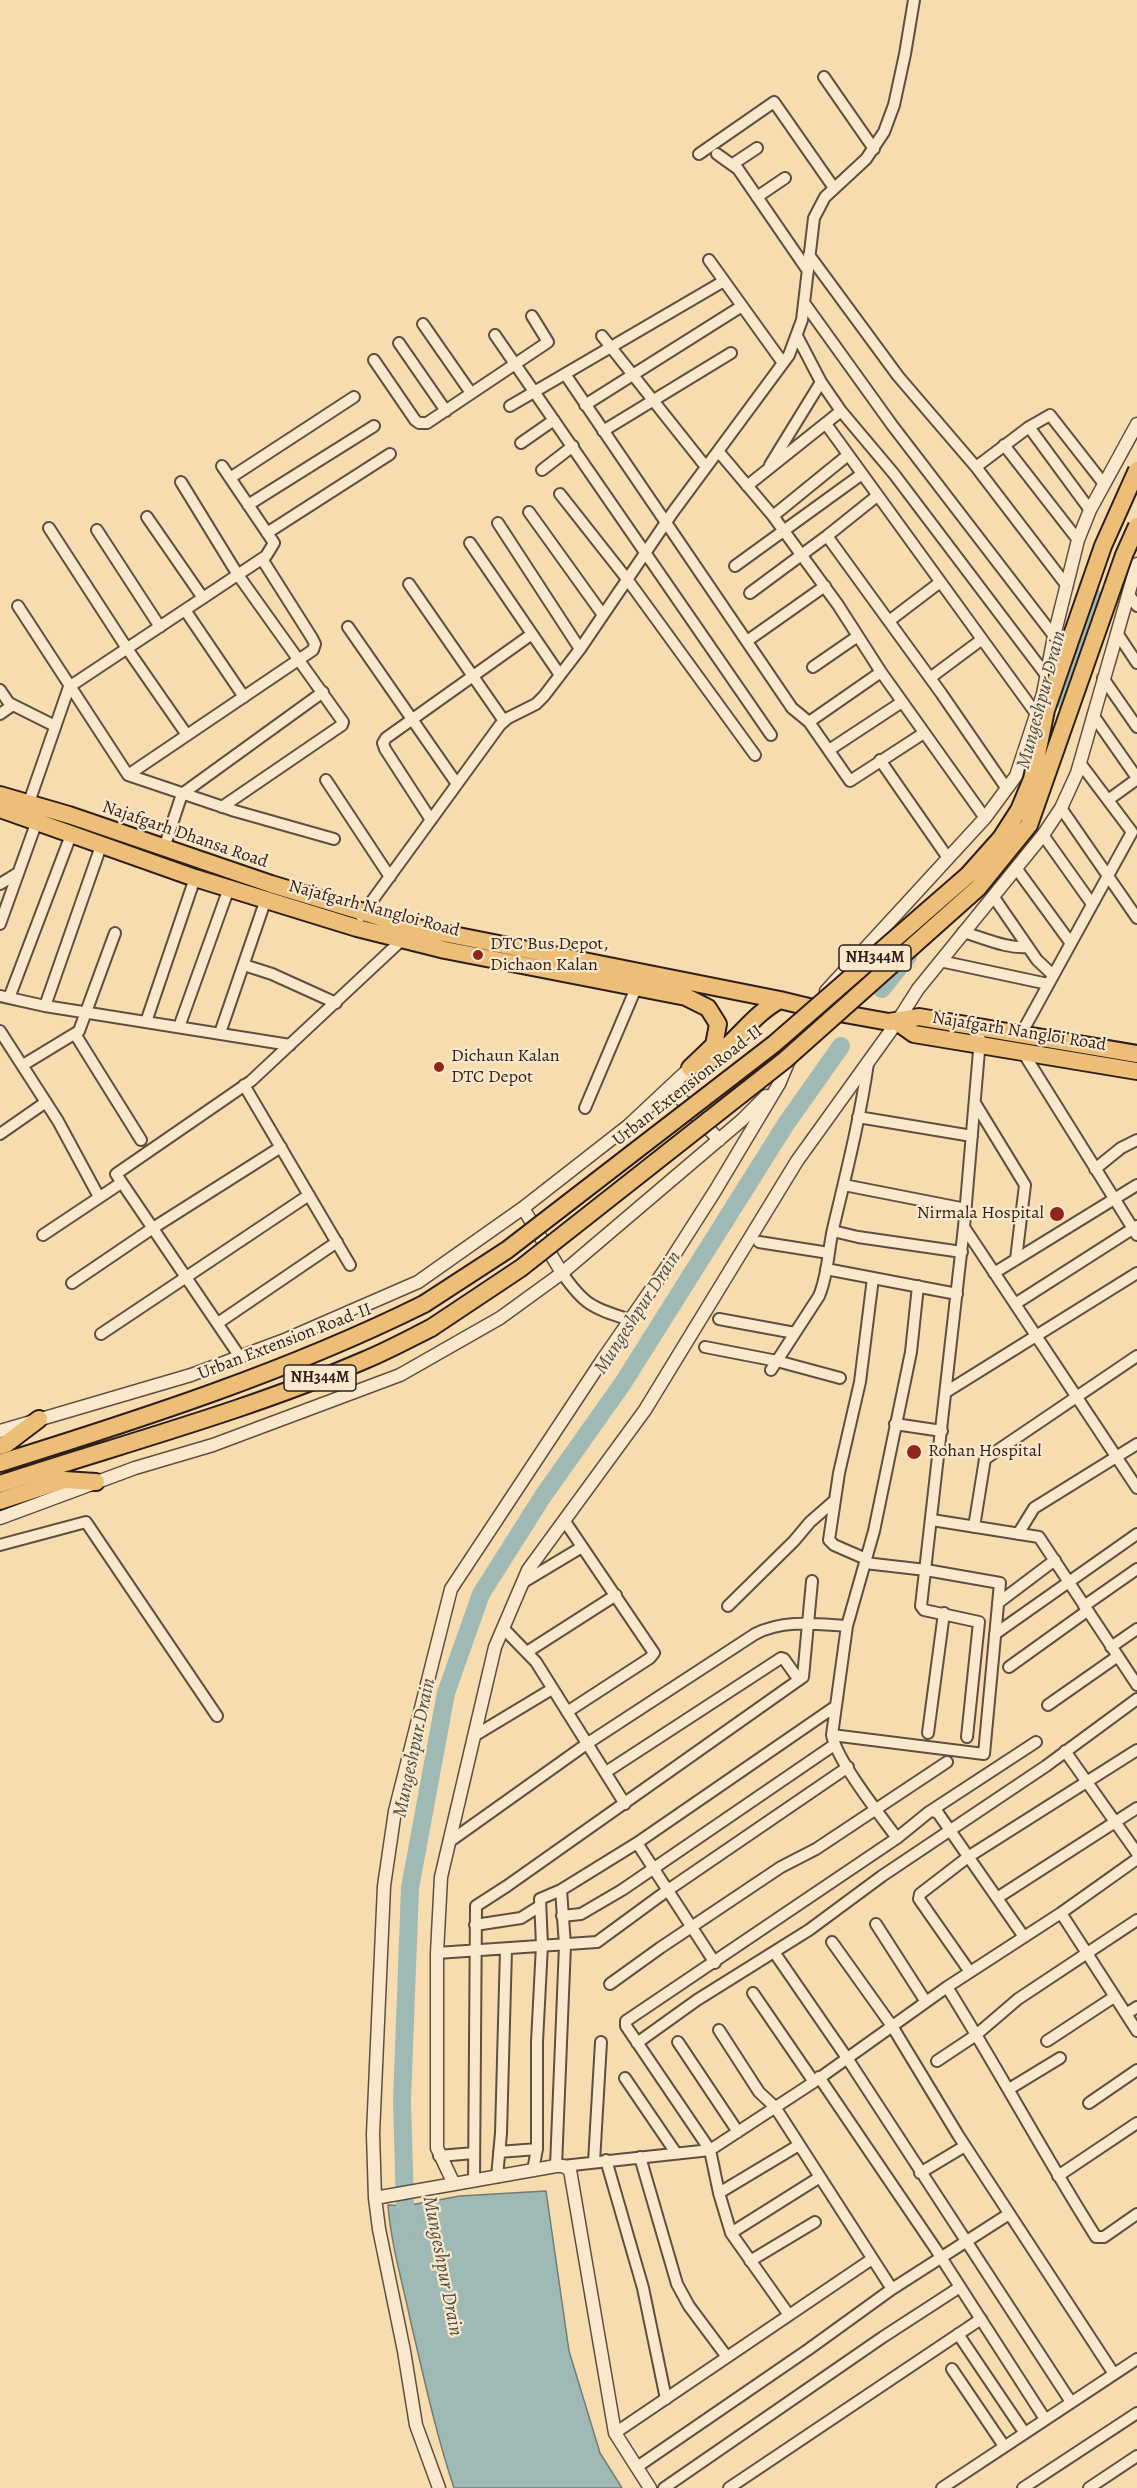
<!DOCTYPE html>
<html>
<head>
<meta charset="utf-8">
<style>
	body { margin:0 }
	canvas { display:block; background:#f7dcb0 }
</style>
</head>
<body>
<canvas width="1137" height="2488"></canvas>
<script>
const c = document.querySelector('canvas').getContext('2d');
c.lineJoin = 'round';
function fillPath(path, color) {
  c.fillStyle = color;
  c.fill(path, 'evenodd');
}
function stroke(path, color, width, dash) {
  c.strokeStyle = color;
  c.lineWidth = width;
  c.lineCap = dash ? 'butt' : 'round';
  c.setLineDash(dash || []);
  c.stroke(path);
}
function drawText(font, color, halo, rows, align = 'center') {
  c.font = font + ' Alegreya,serif';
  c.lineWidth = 4.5;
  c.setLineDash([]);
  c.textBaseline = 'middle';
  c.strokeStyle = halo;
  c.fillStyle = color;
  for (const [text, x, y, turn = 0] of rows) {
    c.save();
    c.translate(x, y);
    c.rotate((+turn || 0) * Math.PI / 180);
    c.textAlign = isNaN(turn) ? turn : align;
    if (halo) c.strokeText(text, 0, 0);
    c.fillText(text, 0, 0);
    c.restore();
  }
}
const water = new Path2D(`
	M546,2191L569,2351L600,2453L622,2488H454C436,2434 424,2378 411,2323C403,2284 391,2245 388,2205L405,2206L460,2196Z`);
const river = new Path2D(`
	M1066,703L1092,596
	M882,989L908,956
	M411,2228L405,2206L402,2101L410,1888L446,1693L481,1594L543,1496L623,1383L786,1124L841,1046`);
const minor = new Path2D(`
	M824,77L874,149
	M699,154L774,102L834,188
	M717,154L738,169L808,271
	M733,164L757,148
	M757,197L785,178
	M809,255L898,376L976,467L1067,586
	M709,260L783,363
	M805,304L892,425L1054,636
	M423,324L471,393
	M495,335L771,735
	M602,336L706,467
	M797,336L821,382L841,411L894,474L1046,675
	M399,343L446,411
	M374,360L415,420L419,423H427L548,342L532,316
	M565,374L792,708L809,722L850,781L924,733
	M585,405L742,306
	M510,406L724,281
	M826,424L1037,715
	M1029,427L1090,510
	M603,431L731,353
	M521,443L554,420
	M1004,445L1078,540
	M718,451L773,516L838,605L881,672L985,818
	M770,465L821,382
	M976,467L1029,427L1050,415L1104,484
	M542,470L573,446
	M230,478L354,397
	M181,482L238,575L343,722L342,725L222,807
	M747,486L841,411
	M560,494L627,579L755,755
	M248,505L374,426
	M529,512L603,615
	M773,516L848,455
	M147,517L203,598
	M498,523L580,649
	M49,528L128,650L187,735
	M97,530L160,627
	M267,533L390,454
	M827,536L877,496
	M470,543L560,675
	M735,566L862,474
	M409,584L504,721
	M750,593L827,536L941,693L1007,789
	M1128,593L1137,606
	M18,606L128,775L235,811L334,839
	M185,610L244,697
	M889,621L939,583
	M348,627L457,784
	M1117,633L1137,663
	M747,641L825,586
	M813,667L858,636
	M930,678L981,640
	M1103,678L1137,727
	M0,690L9,703L55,726
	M0,714L13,705
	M1093,715L1137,778
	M809,722L881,672
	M829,750L902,702
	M880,760L948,858
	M128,775L313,650L315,644L312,638L262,559
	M326,780L390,877
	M1108,800L1137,779
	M27,808L69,687L266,556L274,543L222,466
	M1061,808L1137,918
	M431,820L385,749L383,743L386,738L532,634
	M1043,835L1092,904
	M164,848L182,794L323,692
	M1016,868L1070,942
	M0,884L18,873
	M993,896L1037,960L1053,975
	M361,916L500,725L508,718L536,704L544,696L580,649L673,512L789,355L802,320L814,218L825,197L866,159L884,132L894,105L905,54L914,0
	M0,924L37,821
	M963,932C984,938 1007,949 1028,947
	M940,961L1048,984
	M244,965L272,974L336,1003
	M0,996L45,1006L290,1045
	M9,998L71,835
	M45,1006L101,846
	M146,1022L195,878
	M179,1027L229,888
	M0,1031L58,1121L99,1197
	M220,1033L266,899
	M75,1034L141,1140
	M1020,1036L1132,832L1080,763
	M1024,1054L1137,1235
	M23,1065L79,1031L115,933
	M244,1085L350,1265
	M975,1103L1025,1185L1016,1259
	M585,1108L636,988
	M858,1117L972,1136
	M0,1134L46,1102
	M1095,1169L1121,1148L1137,1140
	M844,1185L966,1209
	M964,1227L1137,1488
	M833,1231L858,1237L962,1252
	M43,1235L121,1183
	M759,1242L829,1253
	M826,1269L957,1294
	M562,1273C585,1306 593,1308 630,1320
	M994,1273L1137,1185
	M72,1283L153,1228L281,1147
	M1015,1304L1137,1226
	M719,1319L795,1333
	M218,1323L337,1242
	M101,1334L309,1195
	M705,1347L777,1361L840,1378
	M240,1357L116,1174L251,1081L405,937
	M771,1370L819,1296C828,1275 828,1251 833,1229C846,1174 860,1119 868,1063
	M946,1392L1137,1273
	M895,1424L942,1431
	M564,1520L654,1653L650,1658L567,1712
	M932,1520L1039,1537L1137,1685
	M974,1527L985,1459L1137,1356
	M1018,1534L1034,1508L1137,1444
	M0,1545L86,1522L217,1716
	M866,1559L834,1545L829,1540L839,1473L860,1382L873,1278
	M522,1583L582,1547
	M998,1603L1055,1560
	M728,1606L794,1541L810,1522L834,1501
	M1084,1606L1137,1569
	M503,1628L536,1662L625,1804
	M995,1634L1137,1534
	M1111,1647L1137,1629
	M527,1652L616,1595
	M1009,1667L1087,1611
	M1048,1705L1118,1656
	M928,1733L944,1613
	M832,1735L984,1754L1000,1583L926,1570L865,1563
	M474,1736L552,1689
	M967,1737L979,1622L924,1610L921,1606L964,1227L980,1039
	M1065,1751L1137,1853
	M606,1772L781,1658L784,1659L799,1680
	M929,1812L1036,1742
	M897,1838C880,1815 837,1761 832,1735L847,1626L874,1531L911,1352L918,1286
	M449,1842L588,1743L755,1634C784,1619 816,1624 847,1626
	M637,1843L715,1963
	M997,1898L1137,1808
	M1061,1913L1137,2031
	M562,1916L581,1914L622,1890L834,1745
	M876,1924L926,2002
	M475,1925L521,1918L540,1906
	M832,1942L892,2026L958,2135L1114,2374
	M774,1952L847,2058L1071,2402
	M437,1953L597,1942L668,1890L848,1767
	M970,1972L919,1899L920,1894L968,1857L1137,1750
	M610,1984L660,1948L781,1867L816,1849L947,1762
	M947,1987C999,2070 1044,2155 1096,2237H1104L1137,2214
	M753,1993L814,2082
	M1126,2014L1137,2007
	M719,2030L759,2092L775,2107L892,2289
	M1047,2041L1114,1997
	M678,2042L738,2132
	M637,2043L697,2000L809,1930L882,1876L1046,1766L1137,1699
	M937,2061L976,2035L1018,1999L1137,1920
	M819,2077L935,2248L1045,2419
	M625,2078L676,2153
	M1009,2089L1060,2058
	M1089,2103L1137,2070
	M499,2152L537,2149
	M439,2156L474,2153
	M640,2157L677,2284L689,2306L727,2357
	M606,2160L643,2288L666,2399
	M594,2162L601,2042
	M556,2166L565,1945L561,1890
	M563,2166L710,2150L814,2082L947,1987L1061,1913L1137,1859
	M533,2170L537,2149V2042L542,1945L540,1899L561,1890L637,1843L836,1706
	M920,2173L965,2146
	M1058,2176L1137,2123
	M497,2177L501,2133L506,1949
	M474,2181L476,1906L507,1886L803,1677L812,1581
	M719,2193L799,2145
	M731,2233L820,2177
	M750,2261L815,2222
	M789,2315L731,2233L719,2193L710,2150L626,2026V2021L897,1838L929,1812L933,1811L938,1813L1024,1937
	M958,2334L1024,2432
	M952,2369L1004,2446
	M615,2433L872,2259
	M637,2467L809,2349L892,2289L1009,2214
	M664,2488L883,2337L960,2287
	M729,2488L981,2319
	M942,2488L1137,2359
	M1023,2488L1137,2413
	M1089,2488L1137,2456`);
const tertiary = new Path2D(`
	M826,991L985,818L1016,776L1043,694L1054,636L1078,540L1090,510L1137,424
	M670,1087L719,1140
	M523,1208L562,1273
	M0,1431L191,1375L287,1339L418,1282L523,1208L628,1126L690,1068
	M0,1518L135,1468L213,1445L400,1375L500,1318L562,1273L742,1120L766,1096
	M454,2184L437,2148V1953L441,1877L495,1647L528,1570L645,1410L797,1161L897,1022L918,989L1043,835L1061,808L1077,773L1137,564
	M375,2198L556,2166H563L570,2170L615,2433L650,2488
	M439,2488L416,2425L404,2351L379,2229L375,2198L373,2134L384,1886L395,1811L451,1589L603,1359L664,1271L715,1191L779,1084L807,1017`);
const primary = new Path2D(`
	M0,795L69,815L271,884L413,927L780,1000L817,1009L889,1022L919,1017L1137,1054
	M0,809L195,878L357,928L445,950L686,997L708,1008L718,1024L714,1045L690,1068
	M897,1022L914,1034L1137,1071
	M706,1063C734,1046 751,1015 780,1000`);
const trunk = new Path2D(`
	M0,1446L6,1444L39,1419
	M0,1463C144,1418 289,1371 424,1304
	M0,1484C121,1444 247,1411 365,1360C387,1351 409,1339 431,1328
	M0,1501L64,1480L96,1482`);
const trunkBridge = new Path2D(`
	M424,1304L507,1250L774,1044L968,875L1001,838L1019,810L1032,779L1046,710L1103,546L1137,470
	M431,1328L521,1268L785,1060L978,888L1029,825L1124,555L1137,526`);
const markers = [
	[478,955,6,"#8f2418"],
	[439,1067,6,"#8f2418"],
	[1057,1214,8,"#8f2418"],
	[914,1452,8,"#8f2418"]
];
const shields = [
	[875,958,72],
	[320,1378,72]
];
const shieldNames = [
	["NH344M",875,958],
	["NH344M",320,1378]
];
const streetNames = [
	["Najafgarh Dhansa Road",185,835,19],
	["Najafgarh Nangloi Road",374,909,15],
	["Najafgarh Nangloi Road",1019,1032,9],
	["Urban Extension Road-II",688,1086,-38],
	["Urban Extension Road-II",285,1342,-21]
];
const poiNames = [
	["DTC Bus Depot,",490,945],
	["Dichaon Kalan",490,966],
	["Dichaun Kalan",451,1057],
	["DTC Depot",451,1078],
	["Nirmala Hospital",1044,1214,"right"],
	["Rohan Hospital",928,1452]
];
const waterNames = [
	["Mungeshpur Drain",1042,700,-75],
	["Mungeshpur Drain",638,1313,-57],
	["Mungeshpur Drain",415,1748,-78],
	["Mungeshpur Drain",442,2266,79]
];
fillPath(water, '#9fbab4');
stroke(water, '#727c76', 1.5);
stroke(river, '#9fbab4', 18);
stroke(minor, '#604e40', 14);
stroke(tertiary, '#604e40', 15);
stroke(primary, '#2e1f1a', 20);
stroke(trunk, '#2e1f1a', 20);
stroke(minor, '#fae8cc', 10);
stroke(tertiary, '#fae8cc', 12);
stroke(primary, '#ecbe78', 16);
stroke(trunk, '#ecbe78', 16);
stroke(trunkBridge, '#2e1f1a', 20, []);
stroke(trunkBridge, '#ecbe78', 16);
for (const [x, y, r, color] of markers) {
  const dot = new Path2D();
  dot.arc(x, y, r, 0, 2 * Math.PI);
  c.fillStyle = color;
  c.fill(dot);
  stroke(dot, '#fae8cc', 2);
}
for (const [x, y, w] of shields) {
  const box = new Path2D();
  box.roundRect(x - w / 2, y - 13, w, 26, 4.5);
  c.fillStyle = '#fae8cc';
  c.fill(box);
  stroke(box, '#2e1f1a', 1.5);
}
drawText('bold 16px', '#2e1f1a', null, shieldNames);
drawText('18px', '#2e1f1a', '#fae8cc', streetNames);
drawText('18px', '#2e1f1a', '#fae8cc', poiNames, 'left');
drawText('italic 20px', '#504e48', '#fae8cc', waterNames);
</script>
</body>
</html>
